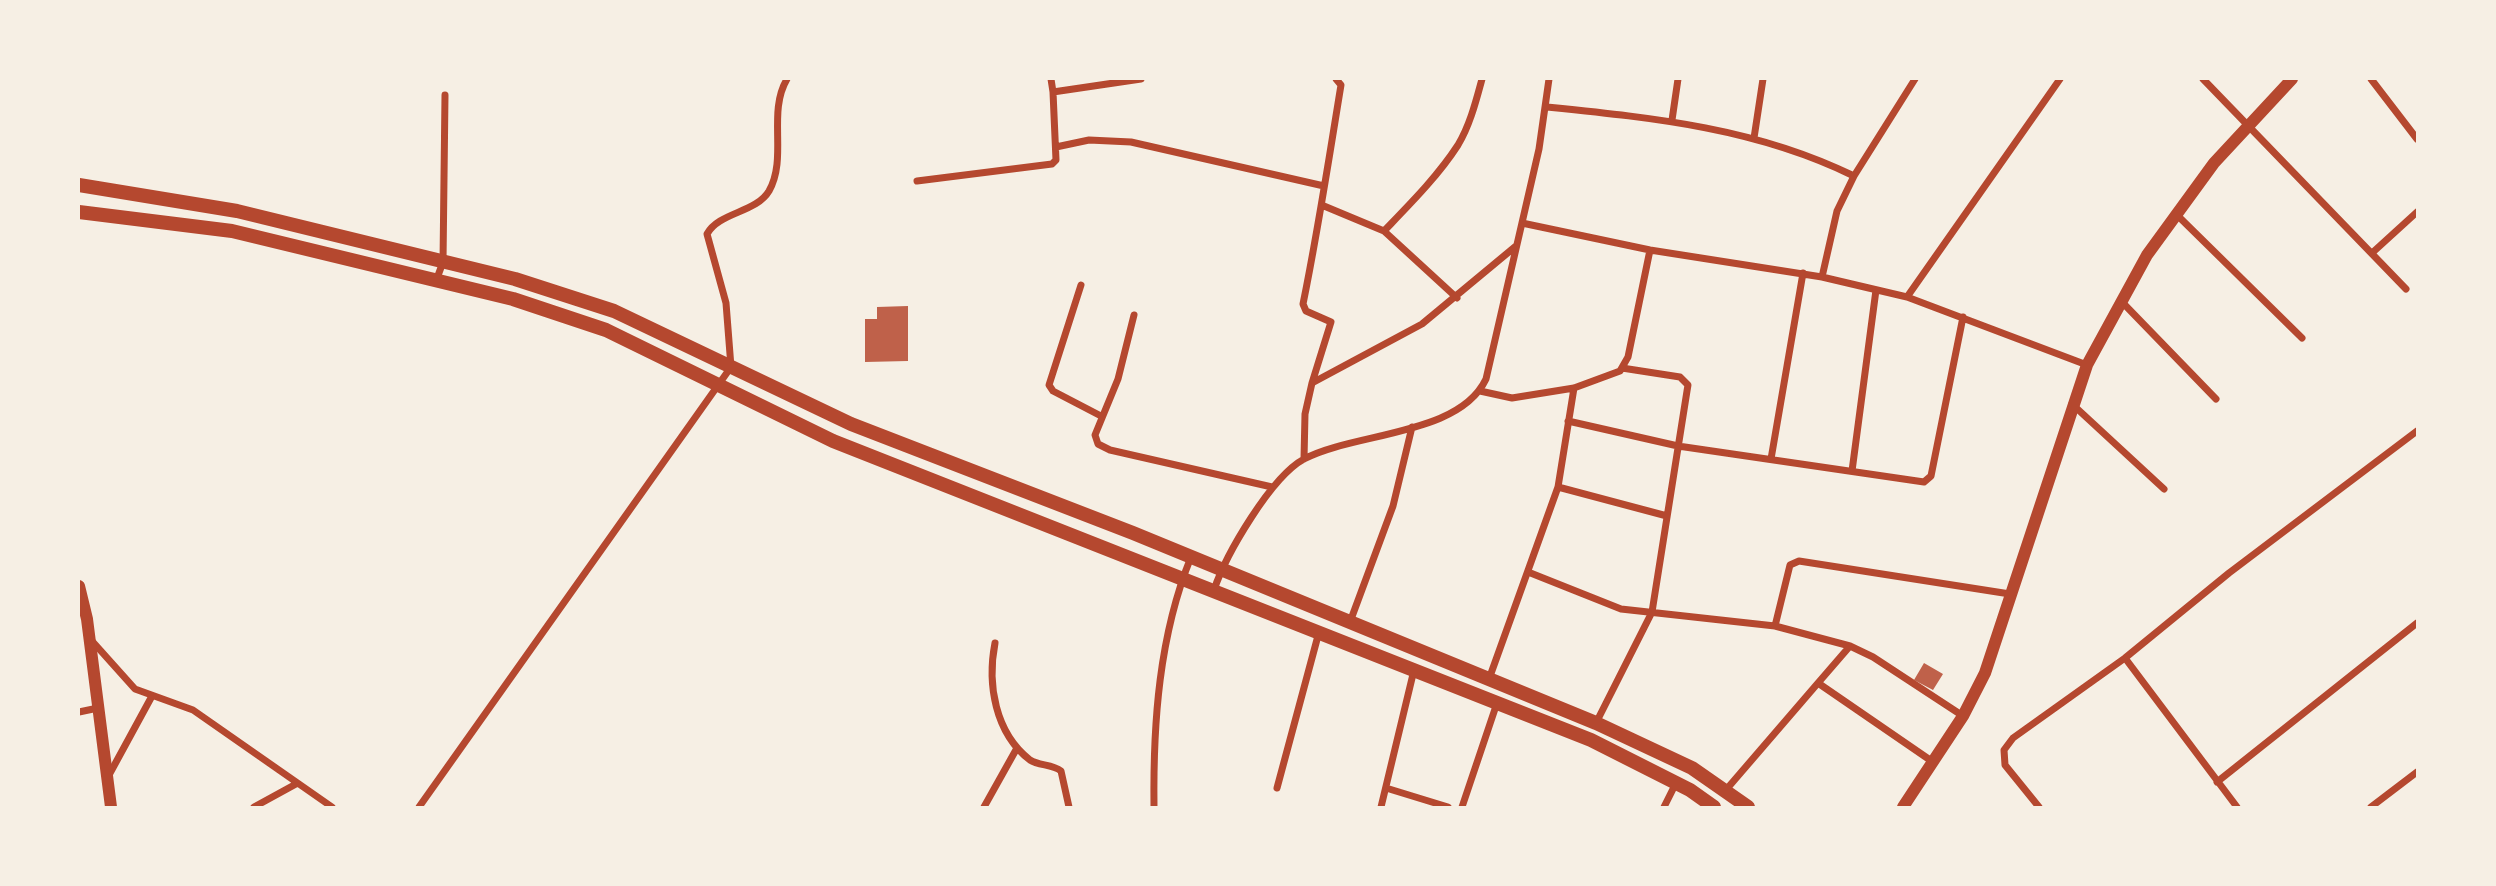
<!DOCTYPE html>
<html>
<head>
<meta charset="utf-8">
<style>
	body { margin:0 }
	#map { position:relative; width:2496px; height:886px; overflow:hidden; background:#f6efe4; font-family:"Fira Sans",sans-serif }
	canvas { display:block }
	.frame { position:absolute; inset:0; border:80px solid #f6efe4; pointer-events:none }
</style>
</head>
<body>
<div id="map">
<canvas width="2496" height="886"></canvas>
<div class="frame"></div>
</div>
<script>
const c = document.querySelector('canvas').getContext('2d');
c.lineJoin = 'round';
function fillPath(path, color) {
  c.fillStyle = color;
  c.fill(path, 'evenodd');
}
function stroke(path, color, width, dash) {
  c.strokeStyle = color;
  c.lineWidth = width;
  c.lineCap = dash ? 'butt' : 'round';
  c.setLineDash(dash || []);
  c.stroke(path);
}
const building = new Path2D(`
	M908,306V361L865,362V319H877V307Z
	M1924,663L1943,674L1933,690L1914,680Z`);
const minor = new Path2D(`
	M1051,79L1053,92
	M2203,79L2406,289
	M2371,79L2417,139
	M1547,107C1655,118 1756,128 1854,176
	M1672,120L1678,79
	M1754,138L1763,79
	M1056,147L1089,140L1131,142L1324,186
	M917,181L1052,164L1056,160L1053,92L1141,79
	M1324,206L1384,231L1457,298
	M2176,214L2302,338
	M1522,223L1650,250L1822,277L1907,297L2087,365
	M1384,231C1410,204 1438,176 1458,145C1470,125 1476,101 1482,79
	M2372,253L2417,212
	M1822,277L1837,211L1854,176L1915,79
	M436,281L443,262L445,95
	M1081,285L1049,385L1053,391L1101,416
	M1907,297L2060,79
	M2122,302L2216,399
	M1134,315L1118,379L1095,435L1098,444L1110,450L1272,487
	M1312,383L1331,322L1306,311L1303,304C1318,231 1329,158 1341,85L1336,79
	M1480,391L1512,398L1574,388L1620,371L1628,357L1650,250
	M2072,404L2164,489
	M1568,421L1678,446L1924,482L1931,476L1963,317
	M1304,459L1305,414L1312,383L1422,324L1516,246
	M1771,459L1803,273
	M1852,471L1876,290
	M1558,487L1574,388
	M1528,572L1621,609L1775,626L1850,646L1873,657L1963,716
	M1214,590C1226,554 1271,477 1304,459C1355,432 1459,436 1486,379L1539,149L1549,79
	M1350,622L1393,506L1412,427
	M1775,626L1790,565L1799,561L2010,594
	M92,641L135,689L193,710L332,807
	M995,643C987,684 995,733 1030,760C1039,766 1052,764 1061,771L1069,807
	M2125,658L2237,807
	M1489,679L1558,487L1667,516
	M1818,683L1850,646
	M79,712L98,708
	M1596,723L1652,612L1687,391L1688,385L1680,377L1622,368
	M109,775L152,696
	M2217,782L2417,623
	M1277,788L1319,632
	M1386,788L1448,807
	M1725,791L1818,683L1933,762
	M254,807L296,784
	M419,807L731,367L726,303L707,234C719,212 756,213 769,191C788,157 767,113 787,79
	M984,807L1017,748
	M1154,807C1153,723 1159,636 1191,557
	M1381,807L1414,670
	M1462,807L1497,703
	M1664,807L1676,783
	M2039,807L2005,765L2004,750L2013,738L2125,658L2229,573L2417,431
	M2371,807L2417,772`);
const tertiary = new Path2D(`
	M79,586L87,619L111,807
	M1903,807L1963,716L1985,673L2087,365L2147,255L2214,163L2292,79`);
const primary = new Path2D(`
	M79,185L237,211L515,279L614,311L851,424L1133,533L1596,723L1692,768L1748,807
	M79,212L232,231L513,299L606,330L833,441L1591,740L1690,790L1714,807`);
fillPath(building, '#bf614a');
stroke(minor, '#b5482f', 7);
stroke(tertiary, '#b5482f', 12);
stroke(primary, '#b5482f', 14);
</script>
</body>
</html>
